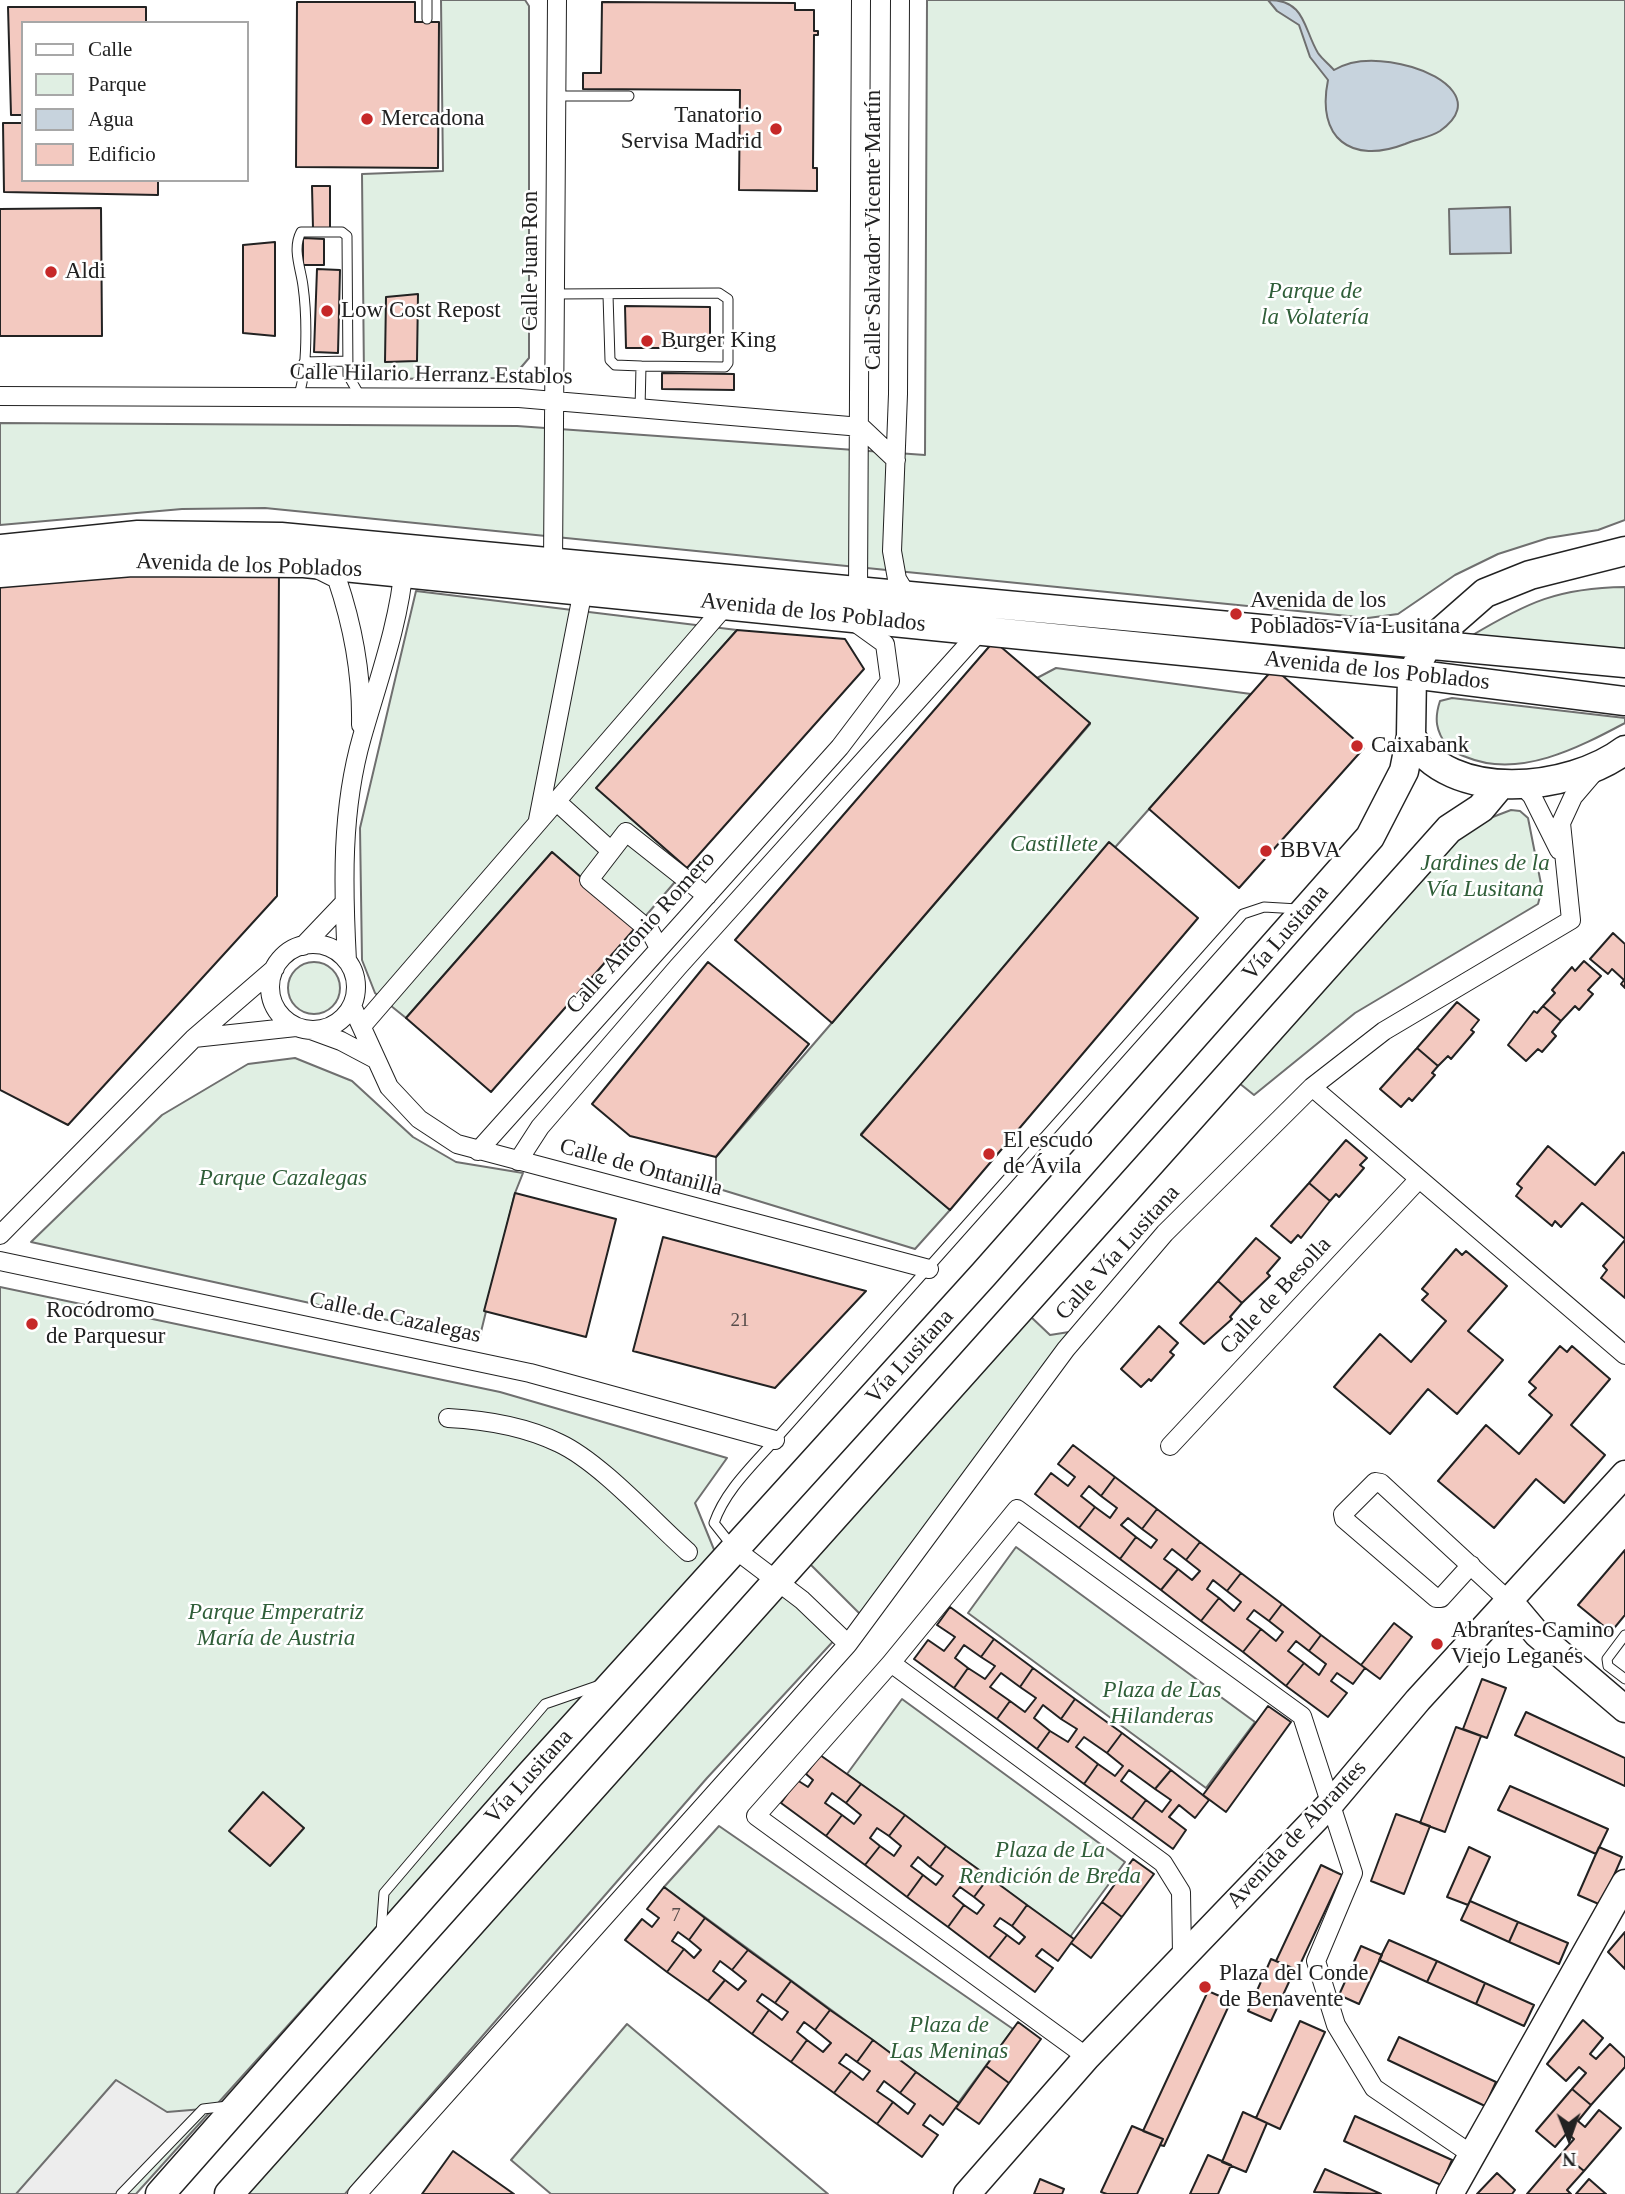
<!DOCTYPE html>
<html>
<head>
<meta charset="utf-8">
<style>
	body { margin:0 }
	#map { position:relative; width:1625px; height:2194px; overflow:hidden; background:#fff; font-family:"Times New Roman",serif }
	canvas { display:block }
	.legend { position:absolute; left:21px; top:21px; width:228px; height:161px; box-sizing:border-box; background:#fff; border:2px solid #a7a7a7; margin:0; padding:9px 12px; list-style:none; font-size:21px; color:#222 }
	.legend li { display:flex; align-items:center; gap:14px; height:35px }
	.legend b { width:35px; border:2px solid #a7a7a7 }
	.north { position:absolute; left:1534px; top:2103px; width:70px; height:70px; -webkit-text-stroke:5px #fff; paint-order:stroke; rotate:179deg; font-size:19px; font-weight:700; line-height:28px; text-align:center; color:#222 }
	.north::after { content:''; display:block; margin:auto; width:24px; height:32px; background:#222; clip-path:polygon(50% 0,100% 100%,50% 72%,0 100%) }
</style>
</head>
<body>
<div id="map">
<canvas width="1625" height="2194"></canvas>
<ul class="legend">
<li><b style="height:9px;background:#fff"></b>Calle</li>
<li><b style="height:19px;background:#e0efe3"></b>Parque</li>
<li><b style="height:19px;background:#c7d3dd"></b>Agua</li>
<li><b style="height:19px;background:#f3c9c0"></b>Edificio</li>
</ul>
<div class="north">N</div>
</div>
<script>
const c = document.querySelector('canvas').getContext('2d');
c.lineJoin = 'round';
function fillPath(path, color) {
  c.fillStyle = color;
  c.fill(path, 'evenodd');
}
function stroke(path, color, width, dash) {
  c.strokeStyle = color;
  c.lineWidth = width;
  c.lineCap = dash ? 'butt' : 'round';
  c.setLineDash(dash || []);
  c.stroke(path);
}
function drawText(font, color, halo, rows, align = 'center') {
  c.font = font + ' "Times New Roman",serif';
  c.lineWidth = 5;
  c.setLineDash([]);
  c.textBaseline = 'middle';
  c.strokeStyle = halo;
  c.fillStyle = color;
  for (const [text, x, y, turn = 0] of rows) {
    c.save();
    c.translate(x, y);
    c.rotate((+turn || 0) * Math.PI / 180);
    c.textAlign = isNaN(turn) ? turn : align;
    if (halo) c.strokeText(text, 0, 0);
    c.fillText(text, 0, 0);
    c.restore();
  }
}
const green = new Path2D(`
	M441,0H525L529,6V358L512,378L364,379L362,174L443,171Z
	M927,0H1625V520L1598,530L1548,538L1498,554L1455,575L1398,614L1368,618L265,508L182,509L0,525V423L517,426L925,455Z
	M1625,587V650L1471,636C1528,602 1558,588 1625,587Z
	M416,591L737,630L597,788L687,868L637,926L552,852L406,1018L375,993L362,960L360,828Z
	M1056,668L1251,694L861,1134L950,1210L915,1249L716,1188V1157L1090,724L1037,678Z
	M1452,698L1625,718V723C1578,748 1519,779 1466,757C1458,754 1452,752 1447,746C1436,731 1434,719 1440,701Z
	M1511,810L1520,811L1528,818L1542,889L1538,904L1355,1013L1254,1095L1234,1079L1464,828Z
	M288 988a26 26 0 1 1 52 0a26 26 0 1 1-52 0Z
	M295,1058L352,1081L413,1137L456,1162L523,1173L515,1193L479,1340L31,1242L162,1115L248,1064Z
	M0,1287L500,1392L727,1458L695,1503L715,1552L136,2194H0Z
	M1030,1316L1050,1335L1069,1332L860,1614L808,1562Z
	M1016,1547L1255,1722L1206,1788L968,1613Z
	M784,1589L839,1635L707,1778L345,2194H244Z
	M902,1699L1125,1862L1070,1937L847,1774Z
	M719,1826L1013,2029L958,2103L664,1887Z
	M627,2024L828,2194H551L511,2160Z`);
const parking = new Path2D(`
	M116,2080L167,2112L203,2109L121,2194H16Z`);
const water = new Path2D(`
	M1268,0C1306,0 1303,28 1318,53C1322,59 1329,64 1334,70C1357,56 1387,60 1412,67C1443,76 1481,102 1440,131C1429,138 1416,139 1405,144C1351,165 1316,138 1328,80L1310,57L1299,25L1277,11Z
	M1510,207L1511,253L1450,254L1449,209Z`);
const building = new Path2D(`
	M297,2H415V22H439L438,168L296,167Z
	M602,2L795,3V10H814V31H818V35H814L813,168H817V191L739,190L740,90L583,89V73H601Z
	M8,7H146V23H23V115H11Z
	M3,123H23V180H158V195L4,192Z
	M312,186H330V229H313Z
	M101,208L102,336H0V209Z
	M303,238L324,239V265H303Z
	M275,242V336L243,333V245Z
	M317,269L340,270L338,353L314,352Z
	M418,294L417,361L385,362L386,297Z
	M625,306L710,307V348H626Z
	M662,373L734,374V390L662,389Z
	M279,569L277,896L68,1125L0,1090V580Z
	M737,630L845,639L864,669L687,868L596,788Z
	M994,641L1090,723L832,1023L735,940Z
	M1274,668L1364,748L1239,888L1149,809Z
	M1109,842L1198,918L950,1210L861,1135Z
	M552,852L637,926L491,1092L406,1018Z
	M1613,933L1625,944V988L1621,984L1624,980L1612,969L1608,974L1590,959Z
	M1584,961L1601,976L1588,990L1593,994L1579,1010L1575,1006L1561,1021L1543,1006L1555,993L1552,990L1572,967L1575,971Z
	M708,962L809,1044L716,1157L630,1136L592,1104Z
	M1457,1002L1479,1020L1471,1030L1474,1032L1451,1059L1448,1056L1438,1066L1417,1048Z
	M1543,1006L1561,1021L1552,1032L1556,1036L1542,1052L1538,1049L1526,1061L1508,1045L1534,1011L1537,1013Z
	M1417,1048L1438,1066L1432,1073L1435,1075L1412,1101L1409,1098L1401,1107L1380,1089Z
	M1346,1140L1367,1158L1360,1165L1364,1168L1339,1197L1336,1194L1330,1201L1309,1183Z
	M1548,1146L1595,1185L1623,1152L1625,1154V1239L1582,1203L1561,1227L1555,1221L1552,1226L1516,1196L1522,1188L1517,1184Z
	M1309,1183L1330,1201L1301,1238L1298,1235L1291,1243L1271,1226Z
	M515,1193L616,1219L586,1337L484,1311Z
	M663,1237L866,1291L775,1388L633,1351Z
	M1256,1238L1280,1258L1267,1273L1270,1276L1242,1303L1218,1281Z
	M1625,1240V1298L1601,1278L1607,1270L1603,1266Z
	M1456,1249L1462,1255L1466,1251L1507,1286L1468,1331L1503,1360L1457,1414L1428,1389L1390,1434L1334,1387L1380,1334L1411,1362L1446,1321L1422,1300L1428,1294L1422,1289Z
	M1218,1281L1242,1303L1230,1317L1232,1319L1204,1344L1180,1323Z
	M1159,1326L1178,1343L1170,1352L1174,1355L1151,1381L1149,1379L1141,1387L1121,1369Z
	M1560,1346L1567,1352L1572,1346L1610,1379L1571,1425L1605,1455L1564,1503L1536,1479L1494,1528L1438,1481L1486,1425L1519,1454L1552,1415L1529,1395L1536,1388L1529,1382Z
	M1073,1445L1115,1477L1101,1496L1089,1486L1081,1496L1095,1507L1079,1528L1035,1494L1051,1473L1068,1486L1075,1477L1058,1464Z
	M1115,1477L1157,1509L1142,1529L1128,1518L1121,1525L1136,1537L1120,1559L1079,1528L1095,1507L1110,1518L1117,1508L1101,1496Z
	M1157,1509L1200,1542L1186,1560L1172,1549L1164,1559L1178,1569L1161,1590L1120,1559L1136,1537L1151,1548L1157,1540L1142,1529Z
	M1200,1542L1241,1573L1227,1591L1213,1580L1207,1589L1219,1598L1201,1621L1161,1590L1178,1569L1192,1580L1200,1571L1186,1560Z
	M1625,1550V1615L1611,1632L1578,1605Z
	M1241,1573L1282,1604L1269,1621L1254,1610L1247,1619L1261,1629L1243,1652L1201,1621L1219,1598L1234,1611L1241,1602L1227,1591Z
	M1282,1604L1321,1635L1309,1651L1296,1641L1288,1651L1304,1663L1286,1686L1243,1652L1261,1629L1276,1641L1283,1632L1269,1621Z
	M950,1607L994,1639L981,1657L964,1645L955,1658L968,1668L954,1688L914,1659L928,1640L944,1651L955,1637L937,1625Z
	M1394,1623L1412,1637L1380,1679L1361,1665Z
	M1321,1635L1365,1668L1353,1684L1337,1673L1331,1681L1347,1693L1328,1717L1286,1686L1304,1663L1319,1675L1326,1664L1309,1651Z
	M994,1639L1033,1668L1020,1687L1001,1673L990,1687L1010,1701L997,1719L954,1688L968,1668L985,1679L995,1666L981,1657Z
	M1033,1668L1075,1699L1061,1719L1043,1705L1034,1718L1050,1731L1037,1749L997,1719L1010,1701L1025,1712L1036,1698L1020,1687Z
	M1482,1679L1506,1688L1487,1738L1463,1729Z
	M1075,1699L1122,1733L1107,1753L1084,1737L1076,1747L1098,1764L1084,1784L1037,1749L1050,1731L1068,1742L1077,1729L1061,1719Z
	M1268,1706L1291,1722L1226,1812L1203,1795Z
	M1526,1712L1625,1758V1786L1515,1735Z
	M1456,1727L1481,1736L1445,1832L1420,1823Z
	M1122,1733L1171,1770L1155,1789L1129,1770L1121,1781L1146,1800L1132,1819L1084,1784L1098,1764L1115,1776L1123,1766L1107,1753Z
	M820,1755L861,1784L846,1803L832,1793L825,1803L842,1815L826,1836L781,1803L797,1780L808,1787L813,1780L806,1774Z
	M1171,1770L1209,1800L1195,1818L1179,1805L1169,1817L1186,1830L1173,1849L1132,1819L1146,1800L1162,1812L1171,1800L1155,1789Z
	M861,1784L905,1815L889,1836L877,1828L870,1838L880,1846L865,1865L826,1836L842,1815L854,1824L861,1815L846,1803Z
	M1510,1786L1608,1829L1596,1854L1498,1810Z
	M263,1792L304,1828L270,1866L229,1831Z
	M1396,1814L1430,1826L1404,1894L1371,1881Z
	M905,1815L946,1846L930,1867L918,1857L911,1866L923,1875L907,1897L865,1865L880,1846L894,1856L901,1846L889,1836Z
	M946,1846L989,1877L974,1897L960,1887L953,1896L964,1905L948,1927L907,1897L923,1875L936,1885L943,1876L930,1867Z
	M1469,1847L1490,1857L1468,1905L1447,1897Z
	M1599,1847L1622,1857L1601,1905L1578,1895Z
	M1133,1859L1154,1874L1122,1917L1102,1902Z
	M1321,1865L1342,1875L1297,1971L1276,1961Z
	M989,1877L1027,1905L1012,1926L1000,1918L994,1926L1007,1935L989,1958L948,1927L964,1905L977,1914L984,1905L974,1897Z
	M664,1887L705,1918L689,1940L678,1932L672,1941L684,1949L667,1972L625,1940L642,1919L652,1927L659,1918L647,1909Z
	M1470,1901L1518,1922L1509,1942L1461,1920Z
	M1102,1902L1122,1917L1091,1958L1071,1943Z
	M1027,1905L1074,1939L1058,1961L1042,1949L1036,1956L1053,1968L1035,1992L989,1958L1007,1935L1019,1944L1025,1937L1012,1926Z
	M705,1918L748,1950L732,1970L720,1961L713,1971L725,1980L708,2001L667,1972L684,1949L694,1958L701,1950L689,1940Z
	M1518,1922L1568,1943L1559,1964L1509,1942Z
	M1625,1932V1969L1608,1952Z
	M1389,1940L1437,1961L1427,1982L1379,1960Z
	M1361,1946L1382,1955L1359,2004L1339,1995Z
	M748,1950L791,1981L775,2003L762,1994L757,2001L769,2010L752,2034L708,2001L725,1980L738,1990L746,1981L732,1970Z
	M1271,1959L1295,1969L1271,2021L1248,2011Z
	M1437,1961L1485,1983L1476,2004L1427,1982Z
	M791,1981L830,2010L815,2030L804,2022L797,2032L807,2040L791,2062L752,2034L769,2010L782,2020L788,2012L775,2003Z
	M1485,1983L1534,2005L1524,2026L1476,2004Z
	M1208,1991L1231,2001L1164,2146L1160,2145L1163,2139L1143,2131Z
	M830,2010L873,2040L857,2062L846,2054L839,2063L851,2071L834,2093L791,2062L807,2040L823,2052L831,2043L815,2030Z
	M1583,2020L1603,2038L1590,2054L1596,2059L1610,2044L1625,2058V2067L1591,2105L1572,2089L1586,2073L1579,2067L1566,2081L1547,2064Z
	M1300,2021L1325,2032L1280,2129L1256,2118Z
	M1018,2022L1041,2039L1009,2083L986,2066Z
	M1399,2037L1496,2082L1485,2106L1388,2060Z
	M873,2040L916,2072L900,2093L884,2081L877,2091L893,2102L877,2124L834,2093L851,2071L863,2080L870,2071L857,2062Z
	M986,2066L1009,2083L979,2124L956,2108Z
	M916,2072L959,2103L943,2125L930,2115L923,2125L938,2135L922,2157L877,2124L893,2102L908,2114L915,2104L900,2093Z
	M1572,2089L1591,2105L1578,2121L1585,2127L1599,2110L1621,2128L1584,2171L1562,2153L1574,2139L1567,2133L1555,2147L1536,2131Z
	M1243,2112L1267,2123L1246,2172L1222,2162Z
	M1355,2116L1452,2160L1441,2185L1344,2141Z
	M1132,2126L1163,2139L1137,2194H1107L1101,2192Z
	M453,2151L514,2194H422Z
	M1562,2153L1584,2171L1567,2190L1571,2194H1527Z
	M1208,2155L1231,2165L1218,2194H1190Z
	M1325,2169L1381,2194L1314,2192Z
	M1497,2173L1515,2190L1512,2194H1477Z
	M1040,2179L1064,2189L1062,2194H1034Z
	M1589,2179L1606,2194H1576Z`);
const lane = new Path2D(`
	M427,19V0
	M557,96H629
	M556,294L719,293L728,299V363L725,367L641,366L640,409
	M608,295L610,360L615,365L641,366
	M304,362L347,361
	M298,397C308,371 307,315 303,286C301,269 292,249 301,232H342L347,236L348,375L360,396
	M733,1547L714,1523C725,1491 752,1466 775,1440L1243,914L1264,907L1298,909
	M1625,1635L1607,1659L1608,1666L1625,1679
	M381,1932L384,1893L545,1704L597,1686
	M121,2194L203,2109L228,2106`);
const street = new Path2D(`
	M861,0L858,592L863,597
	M900,0L898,394L892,551L897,579L908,597
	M0,396L519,398L861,427L896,460
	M553,564L557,0
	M317,569L337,579C353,626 362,674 361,725
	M1521,784L1532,796L1559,850
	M556,801L610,850
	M538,820L583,590
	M270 987a43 43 0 1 1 86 0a43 43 0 1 1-86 0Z
	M303,946L344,903
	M659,948L650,931L589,880L626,832L707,896
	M347,961C343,886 341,810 362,737C377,684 400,621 404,565
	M352,1006L389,1087L419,1119L457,1144L929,1269
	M362,1026L726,605
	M311,1030L341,1041L375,1059
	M194,1038L296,1027
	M1312,1087L1625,1355
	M478,1151L840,747L890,681L885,644L853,621
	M518,1161L540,1127L678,967L981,630
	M0,1235L194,1038L275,968
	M0,1261L530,1373L775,1440
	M448,1418C487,1420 524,1426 559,1443C600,1462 653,1521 688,1552
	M1170,1446L1419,1179
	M736,1550L802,1600L848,1644
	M1471,1565L1441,1598H1436L1344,1519L1343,1514L1375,1482L1381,1483L1510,1602
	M891,1663L1163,1863L1181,1892L1182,1955
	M1087,2057L756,1816L891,1663L1017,1509L1302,1716L1353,1873L1316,1961L1336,2025L1374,2088L1471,2154
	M357,2194L848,1644L1066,1349L1165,1233L1312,1087L1384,1031L1571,920L1561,823L1573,797L1597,769`);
const secondary = new Path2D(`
	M1510,1602L1537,1634L1625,1709
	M967,2194L1087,2057L1332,1802L1418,1700L1625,1474
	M1450,2194L1625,1883`);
const primary = new Path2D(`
	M0,549L138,535L281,537L1625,663
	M0,573L132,562L304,563L1412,674L1625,701
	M1411,736C1449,805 1571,791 1625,750
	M160,2194L529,1776L984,1274L1370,837L1404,771L1411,736L1412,674L1428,643L1485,593L1530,575L1625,551
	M229,2194L1449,829L1481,808L1501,784`);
const markers = [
	[367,119,7,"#c62828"],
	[776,129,7,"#c62828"],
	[51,272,7,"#c62828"],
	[327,311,7,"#c62828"],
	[647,341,7,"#c62828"],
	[1236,614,7,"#c62828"],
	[1357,746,7,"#c62828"],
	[1266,851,7,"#c62828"],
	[989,1154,7,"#c62828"],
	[32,1324,7,"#c62828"],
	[1437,1644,7,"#c62828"],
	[1205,1987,7,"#c62828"]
];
const numberNames = [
	["21",740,1321],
	["7",676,1916]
];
const poiNames = [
	["Tanatorio",762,116,"right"],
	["Servisa Madrid",762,142,"right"],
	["Mercadona",381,119],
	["Aldi",65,272],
	["Low Cost Repost",341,311],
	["Burger King",661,341],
	["Avenida de los",1250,601],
	["Poblados-Vía Lusitana",1250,627],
	["Caixabank",1371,746],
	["BBVA",1280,851],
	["El escudo",1003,1141],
	["de Ávila",1003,1167],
	["Rocódromo",46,1311],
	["de Parquesur",46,1337],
	["Abrantes-Camino",1451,1631],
	["Viejo Leganés",1451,1657],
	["Plaza del Conde",1219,1974],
	["de Benavente",1219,2000]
];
const streetNames = [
	["Calle Salvador Vicente Martín",874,230,-90],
	["Calle Juan Ron",531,261,-90],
	["Calle Hilario Herranz Establos",431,375,1],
	["Avenida de los Poblados",249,566,2],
	["Avenida de los Poblados",813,613,6],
	["Avenida de los Poblados",1377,671,6],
	["Calle Antonio Romero",641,933,-48],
	["Vía Lusitana",1286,933,-49],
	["Calle de Ontanilla",641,1168,15],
	["Calle Vía Lusitana",1118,1253,-48],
	["Calle de Besolla",1276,1296,-47],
	["Calle de Cazalegas",395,1318,12],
	["Vía Lusitana",910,1357,-48],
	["Vía Lusitana",529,1777,-48],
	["Avenida de Abrantes",1297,1835,-47]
];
const parkNames = [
	["Parque de",1315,292],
	["la Volatería",1315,318],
	["Castillete",1054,845],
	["Jardines de la",1485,864],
	["Vía Lusitana",1485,890],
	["Parque Cazalegas",283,1179],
	["Parque Emperatriz",276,1613],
	["María de Austria",276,1639],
	["Plaza de Las",1162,1691],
	["Hilanderas",1162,1717],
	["Plaza de La",1050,1851],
	["Rendición de Breda",1050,1877],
	["Plaza de",949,2026],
	["Las Meninas",949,2052]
];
fillPath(green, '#e0efe3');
stroke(green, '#6f6f6f', 2);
fillPath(parking, '#ededed');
stroke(parking, '#6f6f6f', 2);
fillPath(water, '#c7d3dd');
stroke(water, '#6f6f6f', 2);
fillPath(building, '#f3c9c0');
stroke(building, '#222', 2);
stroke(lane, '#222', 11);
stroke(street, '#222', 20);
stroke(secondary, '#222', 29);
stroke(primary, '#222', 31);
stroke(lane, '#fff', 9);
stroke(street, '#fff', 18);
stroke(secondary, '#fff', 26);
stroke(primary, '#fff', 28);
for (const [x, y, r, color] of markers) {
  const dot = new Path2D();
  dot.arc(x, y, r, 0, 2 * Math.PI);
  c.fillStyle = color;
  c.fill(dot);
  stroke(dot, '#fff', 2.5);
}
drawText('19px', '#564c4a', null, numberNames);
drawText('23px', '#222', '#fff', poiNames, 'left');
drawText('23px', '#222', '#fff', streetNames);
drawText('italic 23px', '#2f5e38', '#fff', parkNames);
</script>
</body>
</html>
